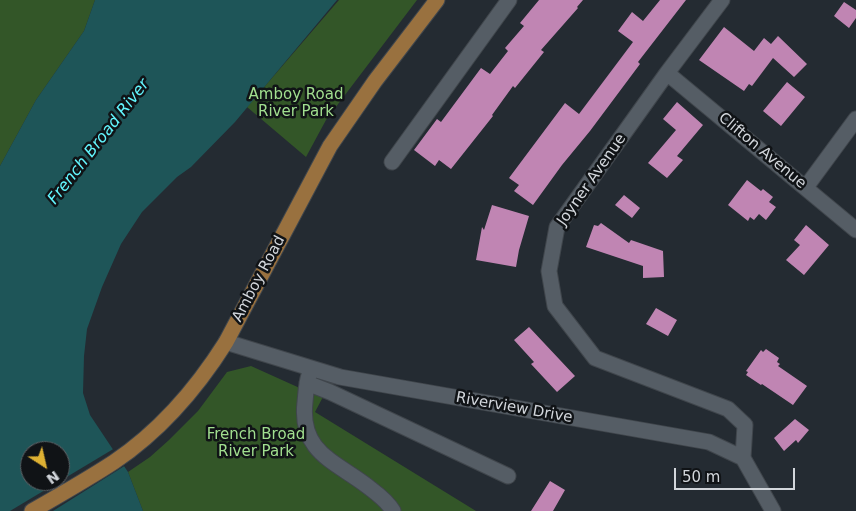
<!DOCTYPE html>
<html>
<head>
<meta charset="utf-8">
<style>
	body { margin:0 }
	#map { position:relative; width:856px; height:511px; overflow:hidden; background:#242b32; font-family:"DejaVu Sans",sans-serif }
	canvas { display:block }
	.north { position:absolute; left:20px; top:441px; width:50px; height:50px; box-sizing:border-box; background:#101316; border:1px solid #5e6165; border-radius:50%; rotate:145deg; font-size:14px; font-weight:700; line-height:20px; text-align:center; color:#d2d6db }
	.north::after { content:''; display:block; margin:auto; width:18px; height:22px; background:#deb133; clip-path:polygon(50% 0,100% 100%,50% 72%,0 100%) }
	.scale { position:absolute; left:674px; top:468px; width:121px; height:22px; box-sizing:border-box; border:2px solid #d2d6db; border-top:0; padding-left:6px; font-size:15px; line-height:18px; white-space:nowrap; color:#d2d6db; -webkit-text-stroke:4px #101316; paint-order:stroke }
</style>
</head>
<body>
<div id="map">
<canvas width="856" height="511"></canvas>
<div class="north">N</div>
<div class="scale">50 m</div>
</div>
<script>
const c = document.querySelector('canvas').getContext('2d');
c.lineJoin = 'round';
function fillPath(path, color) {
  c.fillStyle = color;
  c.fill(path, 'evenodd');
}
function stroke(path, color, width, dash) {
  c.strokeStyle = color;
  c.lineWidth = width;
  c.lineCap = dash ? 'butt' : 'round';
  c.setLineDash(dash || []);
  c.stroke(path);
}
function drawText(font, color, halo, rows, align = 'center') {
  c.font = font + ' "DejaVu Sans",sans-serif';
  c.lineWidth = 5;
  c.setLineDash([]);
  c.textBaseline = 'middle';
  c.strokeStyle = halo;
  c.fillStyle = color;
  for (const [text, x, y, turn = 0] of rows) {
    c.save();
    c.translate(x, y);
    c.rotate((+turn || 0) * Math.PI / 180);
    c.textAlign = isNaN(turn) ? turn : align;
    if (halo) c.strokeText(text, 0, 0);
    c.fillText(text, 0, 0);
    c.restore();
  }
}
const green = new Path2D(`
	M0,0H95L84,31L36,100L0,166Z
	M339,0H417L326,120L306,157L247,107Z
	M251,366L313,394L324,395L315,412L476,511H143L128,472L150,457L169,440L198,411L227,372Z`);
const water = new Path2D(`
	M95,0H337L235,122L191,167L177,177L142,212L121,244L102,287L87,329L84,356L83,393L90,415L128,472L143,511H0V166L36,100L84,31ZM30,451H60V481H30Z`);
const pier = new Path2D(`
	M115,448L126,465L53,511H10Z`);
const building = new Path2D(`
	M539,0H583L577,7L578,8L541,50L544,52L515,88L513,86L492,115L493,116L451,169L439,160L435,166L414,150L437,119L441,122L481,68L490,74L508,51L505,48L524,26L520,23Z
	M660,0H686L638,62L640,64L590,131L562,165L533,205L514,191L519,185L509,178L565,103L579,114L633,42L618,31L632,12L643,21Z
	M844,2L856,10V18L849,28L834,16Z
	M724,27L754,51L764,38L771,44L778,36L807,64L794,77L773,58L752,86L749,84L744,91L699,60Z
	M787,82L805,97L781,126L763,111Z
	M677,102L703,125L677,156L683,160L667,178L648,163L676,130L663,119Z
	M747,180L761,191L763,189L773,197L769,202L776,207L766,220L759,214L754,220L750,217L748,221L728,205Z
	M624,195L640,208L632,218L615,205Z
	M492,205L529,216L519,250L516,267L476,260L482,227L484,230Z
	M601,223L629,243L631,240L663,251L664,277L643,278V266L586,247L594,225L598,226Z
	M806,225L829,245L804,275L786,260L800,245L794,240Z
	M656,308L677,320L668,336L646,324Z
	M529,327L575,376L557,392L531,364L534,362L514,340Z
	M766,349L779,358L777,362L780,364L778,366L807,386L793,405L762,384L761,385L746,375L748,372L746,371L761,350L763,352Z
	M795,419L809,430L798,443L796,440L784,451L774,438Z
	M550,481L565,490L553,511H531Z`);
const minor = new Path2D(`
	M722,0L667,73L557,227L549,271L555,306L595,358L728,409L745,425L743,458
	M667,73L856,230
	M392,162L509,0
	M806,187L856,119
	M226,342L340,377L709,442L743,458L773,511
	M309,375C306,384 306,393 305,402C299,454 338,462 371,489C379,495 388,502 393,511
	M307,383L330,392L508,476`);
const major = new Path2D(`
	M32,511C60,495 88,479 114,462C160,431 197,388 226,342L330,146L375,81L437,0`);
const parkNames = [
	["Amboy Road",296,95],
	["River Park",296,112],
	["French Broad",256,435],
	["River Park",256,452]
];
const streetNames = [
	["Clifton Avenue",762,151,40],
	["Joyner Avenue",592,180,-55],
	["Amboy Road",259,279,-62],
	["Riverview Drive",514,408,10]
];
const waterNames = [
	["French Broad River",99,142,-52]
];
fillPath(green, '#335628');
fillPath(water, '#1e5558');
fillPath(pier, '#242b32');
fillPath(building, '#c085b3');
stroke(minor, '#40464c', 17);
stroke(major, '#40464c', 17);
stroke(minor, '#555d65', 15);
stroke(major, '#99713f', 15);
drawText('15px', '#a1df8f', '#101316', parkNames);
drawText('15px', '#d2d6db', '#101316', streetNames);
drawText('italic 16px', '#63f6fe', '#101316', waterNames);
</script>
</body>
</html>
